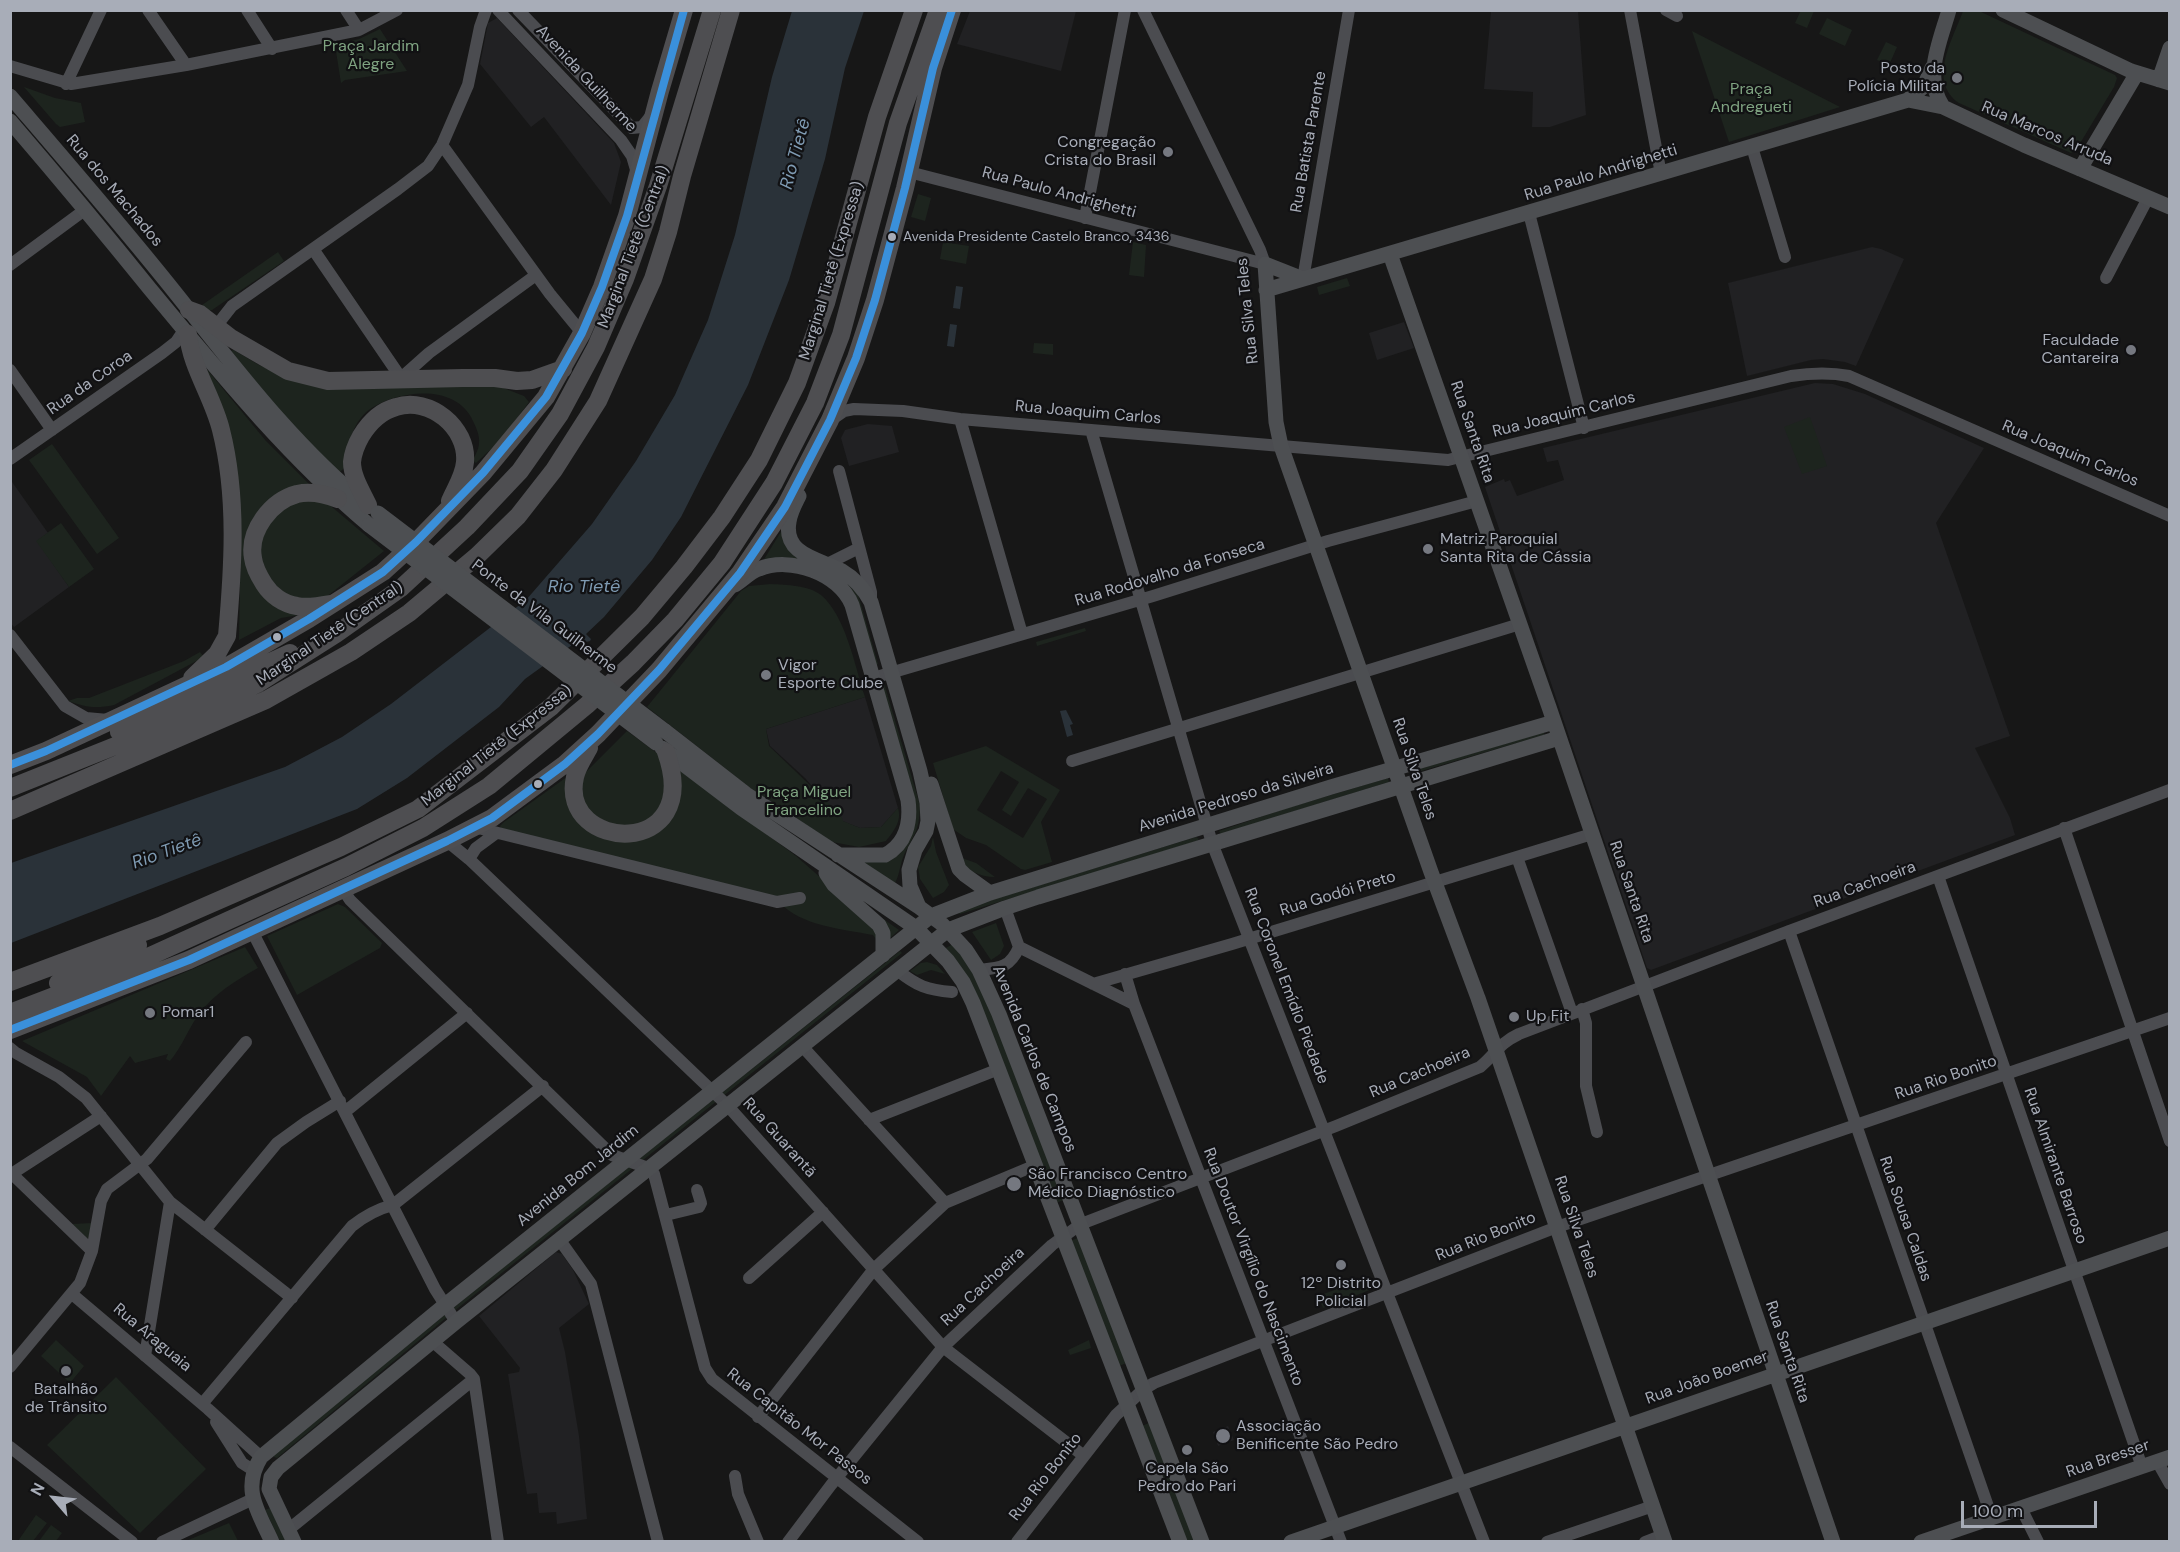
<!DOCTYPE html>
<html>
<head>
<meta charset="utf-8">
<style>
	body { margin:0 }
	#map { position:relative; width:2180px; height:1552px; overflow:hidden; background:#171717; font-family:"DM Sans",sans-serif }
	canvas { display:block }
	.frame { position:absolute; inset:0; border:12px solid #a8adb8; pointer-events:none }
	.north { position:absolute; left:24px; top:1468px; width:60px; height:60px; -webkit-text-stroke:4px #111113; paint-order:stroke; rotate:298deg; font-size:16px; font-weight:700; line-height:24px; text-align:center; color:#a8adb8 }
	.north::after { content:''; display:block; margin:auto; width:21px; height:27px; background:#a8adb8; clip-path:polygon(50% 0,100% 100%,50% 72%,0 100%) }
	.scale { position:absolute; left:1961px; top:1501px; width:136px; height:27px; box-sizing:border-box; border:3px solid #a8adb8; border-top:0; padding-left:8px; font-size:18px; line-height:21px; white-space:nowrap; color:#a8adb8; -webkit-text-stroke:4px #111113; paint-order:stroke }
</style>
</head>
<body>
<div id="map">
<canvas width="2180" height="1552"></canvas>
<div class="frame"></div>
<div class="north">N</div>
<div class="scale">100 m</div>
</div>
<script>
const c = document.querySelector('canvas').getContext('2d');
c.lineJoin = 'round';
function fillPath(path, color) {
  c.fillStyle = color;
  c.fill(path, 'evenodd');
}
function stroke(path, color, width, dash) {
  c.strokeStyle = color;
  c.lineWidth = width;
  c.lineCap = dash ? 'butt' : 'round';
  c.setLineDash(dash || []);
  c.stroke(path);
}
function drawText(font, color, halo, rows, align = 'center') {
  c.font = font + ' "DM Sans",sans-serif';
  c.lineWidth = 4.5;
  c.setLineDash([]);
  c.textBaseline = 'middle';
  c.strokeStyle = halo;
  c.fillStyle = color;
  for (const [text, x, y, turn = 0] of rows) {
    c.save();
    c.translate(x, y);
    c.rotate((+turn || 0) * Math.PI / 180);
    c.textAlign = isNaN(turn) ? turn : align;
    if (halo) c.strokeText(text, 0, 0);
    c.fillText(text, 0, 0);
    c.restore();
  }
}
const built = new Path2D(`
	M970,11H1076L1061,71L957,44Z
	M1491,11H1578L1586,115L1550,127H1532L1533,92L1484,89Z
	M497,18L614,143L621,162L611,205L544,117L531,127L480,64L488,23Z
	M1872,247L1881,249L1904,259L1856,366L1845,362L1823,359L1811,360L1747,376L1728,283Z
	M1404,322L1414,348L1377,360L1369,333Z
	M1815,383L1833,384L1865,394L1984,448L1936,523L2010,736L1975,748L2010,818L2015,835L1651,970L1647,968L1485,487L1504,479L1505,482L1510,480L1517,496L1564,480L1558,460L1547,462L1543,448Z
	M868,424L892,426L899,452L849,466L841,438L845,430Z
	M10,479L48,533L37,541L69,587L14,627L10,622Z
	M865,697L898,808L881,827L860,828L842,821L805,778L770,746L766,729Z
	M556,1252L562,1254L573,1270L589,1304L559,1328L565,1352L579,1436L587,1519L557,1524L556,1512L539,1513L537,1493L527,1494L508,1374L519,1372L520,1368L479,1316Z
	M1228,1426L1234,1440L1218,1446L1213,1432Z`);
const green = new Path2D(`
	M1801,10L1814,11L1807,28L1795,23Z
	M1979,11L2115,75L2117,78L2114,87L2076,150L2071,153L1959,103C1927,81 1953,39 1963,11Z
	M1827,18L1852,30L1845,46L1819,34Z
	M380,29L407,71L345,80L341,83L335,45L359,39Z
	M1692,31L1840,107L1729,142Z
	M1886,42L1897,47L1889,65L1877,60Z
	M24,87L55,98L81,103L85,122L60,127L56,124Z
	M918,194L931,198L925,221L911,217Z
	M943,242L969,246L966,264L940,259Z
	M1133,242L1146,245L1144,277L1129,275Z
	M278,252L284,261L212,310L206,311L202,305Z
	M1347,278L1350,286L1319,295L1317,287Z
	M1034,343L1053,344V355L1033,353Z
	M234,350L259,365L296,381L488,382L524,396L529,402L501,440L476,463L473,461C475,455 479,449 479,443C480,436 476,427 473,421C456,383 399,390 370,409C356,419 350,436 347,453C346,457 347,464 345,467C343,470 340,471 338,473L288,424L229,351Z
	M205,367L266,441L332,507L384,551L305,614L281,618L239,640L241,529Z
	M1810,417L1827,466L1802,474L1784,427Z
	M52,444L119,538L97,554L29,460Z
	M61,523L94,569L69,587L36,541Z
	M782,530L835,572L858,594L878,664L876,665L847,588L763,561Z
	M771,584C787,585 808,585 821,595C846,616 855,667 865,697L766,729L769,746L841,815L843,821L860,828L881,827L898,808C902,821 894,831 886,841L859,847L832,842L749,787L647,707L741,591L749,586Z
	M1085,628L1086,631L1037,646L1036,642Z
	M200,652L204,657L114,705C96,709 85,707 68,701L77,698H89L184,661Z
	M884,683L920,805C919,834 915,831 904,855C900,864 900,874 895,883L857,859L871,861L911,835L881,684Z
	M627,731L796,856L889,938L886,924L882,918L899,930L876,951L879,943L873,935C842,929 801,926 779,902L501,829L500,826L504,822L571,774L582,776Z
	M1544,732V735L1411,774L1409,772Z
	M986,746L1060,790L1041,822L1052,862L1025,870L1021,869L986,845L966,838L953,829L933,763ZM1001,771L1019,782L1002,810L1011,816L1028,788L1047,799L1023,838L977,810Z
	M1388,778L1389,782L1221,834L1219,831L1287,808Z
	M933,837L936,852L949,885L944,892L933,898L920,879L918,867L931,846Z
	M1196,837L1199,839L1197,841L960,914L958,913V910Z
	M959,857L976,863L995,877C979,877 967,871 959,857Z
	M338,904L345,907L382,943L380,948L297,995L267,936Z
	M996,923L1004,946L1000,954L991,960L972,932Z
	M953,944L977,977L1066,1199L1056,1203L944,949Z
	M245,947L258,968C235,981 215,993 199,1014C188,1029 182,1047 170,1061L166,1059L168,1054L135,1063L130,1056L101,1096L87,1077L22,1041Z
	M900,951L902,953L458,1308L277,1458L274,1457L273,1454L526,1249Z
	M927,962L937,965L945,974L931,970L917,975L910,971L921,963Z
	M92,1223L88,1239L72,1224Z
	M1080,1237L1129,1362L1119,1366L1070,1241Z
	M1370,1277L1375,1288L1323,1308L1318,1296Z
	M56,1340L84,1366L70,1383L41,1356Z
	M1089,1340L1091,1348L1070,1355L1068,1350Z
	M116,1377L206,1469L140,1533L47,1445Z
	M1151,1422L1197,1541H1186L1142,1426Z
	M270,1508L286,1541H280L265,1510Z
	M36,1515L47,1523L33,1541H18Z
	M229,1523L238,1541H186Z
	M51,1525L62,1533L56,1541H39Z`);
const water = new Path2D(`
	M792,11H864L845,68L825,159L789,280L748,385L681,517L652,560L604,617L586,634L591,639L590,641L586,642L579,640L572,645L525,679L499,707L407,778L357,809L11,943V863L285,767L342,737L391,704L526,600L592,524L636,461L675,395L685,372L708,320L735,235L772,77Z
	M956,286L963,287L960,309L953,308Z
	M950,324L957,325L954,347L947,346Z
	M1066,710L1073,724L1070,725L1073,735L1067,737L1060,711Z`);
const minor = new Path2D(`
	M148,10L186,65
	M247,10L272,49
	M346,10L359,30
	M498,10L621,140L632,156L637,173
	M518,10L632,128L642,127L650,117
	M1630,10L1661,174
	M1666,10L1677,16
	M10,66L71,84L186,65L359,30L397,10
	M66,84L101,10
	M442,145L550,294L582,333
	M1752,147L1785,257
	M909,172L1265,264L1260,250L1143,10
	M1529,213L1584,428
	M1085,218L1125,10
	M313,249L401,378L429,353L536,275
	M10,265L86,209
	M2106,278L2148,198
	M1303,279L1349,10
	M218,329L221,320L232,306L398,189L428,166L442,145L468,85L480,27L486,10
	M10,370L52,430
	M960,419L1022,634
	M831,420L844,411L854,409L903,411L960,419L1448,460L1791,376C1811,373 1829,372 1849,376L2170,516
	M1091,430L1212,843L1484,1542
	M10,459L162,353L176,342L184,330
	M839,471L871,592V600
	M827,564L859,548
	M10,635L65,706L86,718L108,720
	M873,678L1153,596L1328,541L1477,501
	M1072,761L1520,624
	M474,827L777,902L800,898
	M2064,828L2170,1141
	M447,841L469,859L727,1105L943,1347L1084,1456
	M1517,857L1572,1013
	M469,859L476,848L495,834
	M1938,876L2142,1467
	M342,888L350,900L612,1155L648,1168L654,1174L705,1368L712,1379L918,1542
	M251,929L435,1289L456,1322
	M1789,931L1992,1518
	M1019,947L1134,1004L1341,1542
	M897,970C917,986 927,990 952,992
	M979,970C1000,968 1010,968 1019,947L1005,908
	M1125,974L1134,1004
	M1093,984L1232,944L1592,834
	M1582,1009L1586,1023V1086L1597,1132
	M802,1046L945,1203
	M10,1048L16,1053L59,1077L86,1098L170,1202L292,1298
	M346,1111L467,1013
	M869,1120L999,1069
	M10,1172L92,1251
	M13,1173L101,1116
	M666,1215L699,1207L701,1203L697,1190
	M205,1230L277,1143L306,1122L340,1101
	M559,1239L591,1284L658,1542
	M749,1278L823,1212
	M72,1294L208,1409L261,1457
	M432,1341L470,1374L474,1379L498,1542
	M145,1356L170,1202
	M10,1367L80,1283L92,1251L101,1201L107,1189L147,1159L246,1042
	M202,1404L352,1226C366,1215 377,1209 393,1205L543,1086
	M758,1417L874,1269L945,1203L1036,1165
	M216,1422L242,1463L253,1470
	M10,1447L132,1542
	M2157,1461L2170,1484
	M735,1476L738,1494L758,1542
	M2021,1508L2038,1542
	M288,1530L474,1379
	M162,1542L253,1499
	M788,1542L831,1485L943,1347L1052,1245L1081,1224L1336,1126L1480,1067C1496,1054 1498,1044 1519,1034L1789,931L2170,790
	M1017,1542L1116,1415L1144,1389L1154,1383L1557,1227L2170,1018
	M1547,1542L1653,1506
	M1645,1542L1663,1535`);
const major = new Path2D(`
	M2003,10L2131,71L2170,83
	M2159,80L2170,48
	M10,96C71,167 132,237 189,310C244,379 298,449 367,505
	M1908,100L1943,107L2024,145L2170,207
	M1943,107C1923,77 1940,42 1949,10
	M10,121C58,177 104,232 150,289C219,372 286,455 369,525
	M2080,169L2137,73
	M1390,254L1549,707L1833,1542
	M1303,279L1265,264L1276,422L1281,446L1431,872L1478,998L1665,1542
	M1266,290L1908,100L1924,86L1932,68
	M799,496C795,504 790,513 789,522C783,555 819,559 842,571C854,578 864,589 871,602L920,771L927,803L928,821L926,831L915,850L909,870L910,886L919,907
	M735,585C743,580 750,572 759,569C790,556 839,573 852,605L908,800C911,822 906,844 885,855H838
	M665,731L746,794L919,907L942,924L966,950L979,970L999,1014L1202,1542
	M662,748L741,808L916,928L948,961L963,982L973,1003L1180,1542
	M931,784L959,869L965,875L990,893
	M826,873L834,885L879,925L883,933V955
	M272,1542C258,1511 241,1489 261,1457L445,1305L931,916L990,893L1331,787L1554,722
	M294,1542L269,1489L271,1477L278,1468L456,1322L948,930L1005,908L1038,897L1559,738
	M1291,1542L2170,1238
	M1921,1542L2170,1457`);
const highway = new Path2D(`
	M189,310L200,314L231,338L288,371L328,381L463,378H495L517,381L532,380L563,369
	M188,334C191,367 213,397 221,430C238,497 233,569 227,636L217,654L192,678
	M368,505C362,492 352,477 352,462C353,452 357,443 361,436C369,423 381,411 396,407C430,396 468,428 465,462C464,476 455,489 450,501
	M330,604C319,606 308,608 297,606C283,604 271,595 264,584C259,576 254,567 253,558C248,531 271,501 297,494C311,491 325,494 338,499
	M119,732L290,653
	M589,748C584,757 577,767 575,777C558,852 705,861 666,752
	M10,765L46,751L226,667L309,619L383,572L416,542L483,473L546,397L582,333L602,287L627,216L660,91L684,10
	M10,788L185,718L259,683L336,634L401,588L467,527L520,471L560,414L596,347L625,279L658,186L712,10
	M10,811L266,700L351,652L409,613L477,556L518,516L554,470L598,401L653,279L668,232L682,176L731,10
	M10,982L160,926L341,847L418,809L551,707L642,617L684,567L722,517L759,460L797,383L826,303L877,117L914,10
	M58,983L138,945
	M10,1013L104,977L346,867L423,828L489,786L587,705L633,663L675,620L722,563L774,483L815,403L841,335L898,123L938,10
	M10,1030L189,960L447,841L492,818L565,764L598,734L659,670L740,573L785,507L830,420L856,358L875,300L905,188L933,68L952,10`);
const majorBridge = new Path2D(`
	M378,513L665,731
	M369,525L656,743`);
const bus1 = new Path2D(`
	M10,765L46,751L226,667L309,619L383,572L416,542L483,473L546,397L582,333L602,287L627,216L684,10
	M10,1030L189,960L447,841L492,818L565,764L598,734L659,670L740,573L785,507L830,420L856,358L875,300L905,188L933,68L952,10`);
const markers = [
	[1957,78,6,"#757880"],
	[1168,152,6,"#757880"],
	[892,237,5,"#a8adb8"],
	[2131,350,6,"#757880"],
	[1428,549,6,"#757880"],
	[277,637,5,"#a8adb8"],
	[766,675,6,"#757880"],
	[538,784,5,"#a8adb8"],
	[150,1013,6,"#757880"],
	[1514,1017,6,"#757880"],
	[1014,1184,8,"#757880"],
	[1341,1265,6,"#757880"],
	[66,1371,6,"#757880"],
	[1223,1436,8,"#757880"],
	[1187,1450,6,"#757880"]
];
const busNames = [
	["Avenida Presidente Castelo Branco, 3436",903,237]
];
const parkNames = [
	["Praça Jardim",371,47],
	["Alegre",371,65],
	["Praça",1751,90],
	["Andregueti",1751,108],
	["Praça Miguel",804,793],
	["Francelino",804,811]
];
const poiNames = [
	["Posto da",1945,69,"right"],
	["Polícia Militar",1945,87,"right"],
	["Congregação",1156,143,"right"],
	["Crista do Brasil",1156,161,"right"],
	["Faculdade",2119,341,"right"],
	["Cantareira",2119,359,"right"],
	["Matriz Paroquial",1440,540],
	["Santa Rita de Cássia",1440,558],
	["Vigor",778,666],
	["Esporte Clube",778,684],
	["Pomar1",162,1013],
	["Up Fit",1526,1017],
	["São Francisco Centro",1028,1175],
	["Médico Diagnóstico",1028,1193],
	["12º Distrito",1341,1284,"center"],
	["Policial",1341,1302,"center"],
	["Batalhão",66,1390,"center"],
	["de Trânsito",66,1408,"center"],
	["Associação",1236,1427],
	["Benificente São Pedro",1236,1445],
	["Capela São",1187,1469,"center"],
	["Pedro do Pari",1187,1487,"center"]
];
const streetNames = [
	["Avenida Guilherme",586,79,47],
	["Rua Marcos Arruda",2047,134,23],
	["Rua Batista Parente",1309,142,-80],
	["Rua Paulo Andrighetti",1601,173,-17],
	["Rua dos Machados",114,191,50],
	["Rua Paulo Andrighetti",1059,193,15],
	["Marginal Tietê (Central)",634,247,-69],
	["Marginal Tietê (Expressa)",832,271,-73],
	["Rua Silva Teles",1248,311,-96],
	["Rua da Coroa",90,383,-35],
	["Rua Joaquim Carlos",1088,413,5],
	["Rua Joaquim Carlos",1564,415,-14],
	["Rua Santa Rita",1472,432,71],
	["Rua Joaquim Carlos",2070,454,23],
	["Rua Rodovalho da Fonseca",1170,573,-17],
	["Ponte da Vila Guilherme",544,617,37],
	["Marginal Tietê (Central)",330,634,-34],
	["Marginal Tietê (Expressa)",497,746,-38],
	["Rua Silva Teles",1414,769,71],
	["Avenida Pedroso da Silveira",1236,798,-17],
	["Rua Cachoeira",1865,885,-20],
	["Rua Santa Rita",1631,892,71],
	["Rua Godói Preto",1338,894,-17],
	["Rua Coronel Emídio Piedade",1286,986,69],
	["Avenida Carlos de Campos",1034,1059,68],
	["Rua Cachoeira",1420,1073,-23],
	["Rua Rio Bonito",1946,1078,-19],
	["Rua Guarantã",779,1138,48],
	["Rua Almirante Barroso",2055,1166,71],
	["Avenida Bom Jardim",578,1176,-39],
	["Rua Sousa Caldas",1905,1219,71],
	["Rua Silva Teles",1576,1227,71],
	["Rua Rio Bonito",1486,1237,-22],
	["Rua Doutor Virgílio do Nascimento",1253,1267,69],
	["Rua Cachoeira",983,1287,-43],
	["Rua Araguaia",152,1338,40],
	["Rua Santa Rita",1787,1352,71],
	["Rua João Boemer",1707,1378,-20],
	["Rua Capitão Mor Passos",799,1427,38],
	["Rua Bresser",2108,1459,-19],
	["Rua Rio Bonito",1046,1477,-52]
];
const waterNames = [
	["Rio Tietê",796,154,-75],
	["Rio Tietê",584,587],
	["Rio Tietê",167,852,-20]
];
fillPath(built, '#212123');
fillPath(green, '#1d241e');
fillPath(water, '#2a3239');
stroke(minor, '#4b4c50', 12);
stroke(major, '#4d4f52', 15);
stroke(highway, '#4e4e51', 18);
stroke(majorBridge, '#4d4f52', 15);
stroke(bus1, '#3a90db', 8);
for (const [x, y, r, color] of markers) {
  const dot = new Path2D();
  dot.arc(x, y, r, 0, 2 * Math.PI);
  c.fillStyle = color;
  c.fill(dot);
  stroke(dot, '#111113', 2);
}
drawText('14px', '#a8adb8', '#111113', busNames, 'left');
drawText('16px', '#7fa381', '#111113', parkNames);
drawText('16px', '#a8adb8', '#111113', poiNames, 'left');
drawText('16px', '#a8adb8', '#111113', streetNames);
drawText('italic 18px', '#7f9bb3', '#111113', waterNames);
</script>
</body>
</html>
